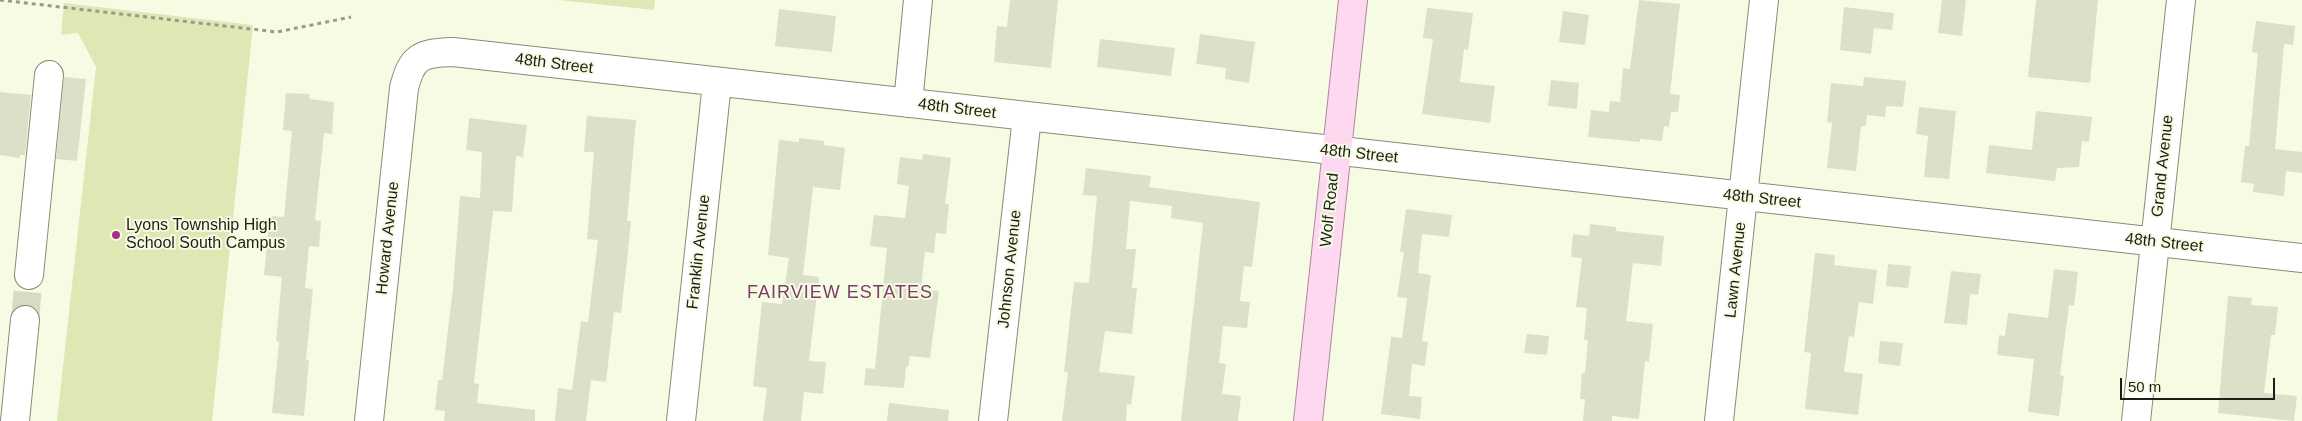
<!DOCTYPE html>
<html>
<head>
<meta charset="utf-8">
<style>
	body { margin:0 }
	#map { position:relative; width:2302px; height:421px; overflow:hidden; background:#f6fce3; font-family:Arial,sans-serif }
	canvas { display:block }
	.scale { position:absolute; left:2120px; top:378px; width:155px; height:22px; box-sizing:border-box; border:2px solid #1d1f16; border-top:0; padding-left:6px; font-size:15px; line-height:18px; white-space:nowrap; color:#1d1f16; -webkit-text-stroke:4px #f6fce3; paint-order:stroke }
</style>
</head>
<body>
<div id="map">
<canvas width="2302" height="421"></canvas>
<div class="scale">50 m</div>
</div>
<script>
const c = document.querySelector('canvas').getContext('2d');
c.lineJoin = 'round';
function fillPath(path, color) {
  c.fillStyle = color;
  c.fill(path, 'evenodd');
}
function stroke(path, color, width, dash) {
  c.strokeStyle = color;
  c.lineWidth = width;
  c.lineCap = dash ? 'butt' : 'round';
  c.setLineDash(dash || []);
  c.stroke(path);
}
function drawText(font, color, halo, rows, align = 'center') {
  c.font = font + ' Arial,sans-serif';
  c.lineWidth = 4;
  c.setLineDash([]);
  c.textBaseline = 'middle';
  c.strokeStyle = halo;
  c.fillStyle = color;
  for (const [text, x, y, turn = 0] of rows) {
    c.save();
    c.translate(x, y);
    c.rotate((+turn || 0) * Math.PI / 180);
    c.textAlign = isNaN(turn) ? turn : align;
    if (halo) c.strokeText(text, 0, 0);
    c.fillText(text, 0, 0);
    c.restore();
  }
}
const green = new Path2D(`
	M558,0H655L654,10Z
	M64,3L253,25L212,421H57L96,67L78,33L61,35Z`);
const building = new Path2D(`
	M1010,0H1058L1051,68L994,62L997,26L1007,27Z
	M1639,0L1680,4L1670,94L1680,95L1678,112H1671L1669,127L1664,126L1662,141L1640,139V142L1588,137L1591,110L1609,112L1610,101L1620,102L1623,68L1630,69Z
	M1942,0H1966L1962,36L1938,33Z
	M2036,0H2098L2090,83L2028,77Z
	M1844,7L1894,13L1892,30L1874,28L1871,54L1840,50Z
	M1427,8L1473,13L1468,50L1464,49L1460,82L1495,86L1490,123L1422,114L1433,39L1423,38Z
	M779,9L836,16L832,52L775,46Z
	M1563,11L1589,15L1585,45L1559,42Z
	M2256,21L2295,26L2293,45L2284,44L2275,149L2302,152V173L2286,171L2284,196L2253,192L2254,184L2241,182L2245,146H2249L2258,53L2252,52Z
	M1200,34L1255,42L1249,83L1225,79L1226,68L1196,64Z
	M1100,39L1175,48L1171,76L1097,67Z
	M64,77L86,79L77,161L56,159Z
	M1864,77L1906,81L1903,107L1886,106L1885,117L1867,115L1866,126H1861L1856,171L1827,168L1832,123L1827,122L1831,83L1863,86Z
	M1551,80L1579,83L1577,109L1548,106Z
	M0,92L31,95L25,155H20V158L0,155Z
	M286,93L309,94L310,99L334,102L332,134L324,133L315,220L321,221L319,247L309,246L305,288L313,289L306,360H309L304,416L272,413L279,342L276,341L282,277L264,275L270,216L284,217L292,131L283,130Z
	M1919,107L1956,111L1949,179L1924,177L1928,136L1916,134Z
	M2036,111L2092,117L2089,142L2082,141L2079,167L2057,168L2055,181L1986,173L1989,145L2032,150Z
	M587,116L636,120L627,221H631L627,261L621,313L614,312L606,382L591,380L586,421H555L558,388L572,390L581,321L588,322L598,240L587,239L594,152H584Z
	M469,118L527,125L523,157L516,156L512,212L493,211L474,383L479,384L477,403L535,410V421H444L445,411L435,410L438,380H442L453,288L460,196L480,198L482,152L466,150Z
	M799,138L824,141V145L845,148L840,190L813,187L803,275L819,277L809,361L826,362L823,394L804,392L801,421H763L767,388L753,386L762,302L782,304L789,258L768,255L779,140L799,142Z
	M923,154L951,158L945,204H949L946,234L936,233L934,253L925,252L921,289L939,291L930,358L910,356L908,367H906L904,388L864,385L866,368L875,369L887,248L870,246L874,215L905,218L909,186L897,184L900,157L922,160Z
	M1086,168L1151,176L1149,187L1260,202L1252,267L1244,266L1240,301L1250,302L1247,328L1223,326L1219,363L1226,364L1222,394L1241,396L1238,421H1181L1203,223L1171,218L1172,206L1130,201L1126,249H1136L1132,288H1137L1132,334L1105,331L1099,372L1135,376L1131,405L1127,404L1126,421H1062L1068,372H1064L1074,282L1089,283L1097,196L1083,195Z
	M1406,209L1452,215L1449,237L1422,234L1418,273L1431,275L1422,341L1428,342L1425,366L1412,364L1409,396L1422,397L1420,419L1381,414L1391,337L1402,338L1407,298L1397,297L1404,252H1400Z
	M1590,224L1616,227V231L1664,236L1661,266L1633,263L1626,321L1653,324L1649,362L1645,361L1639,419L1612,416V421H1583L1585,399H1580L1582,373H1585L1588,340H1584L1587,308L1576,307L1582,258L1571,257L1573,234L1589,236Z
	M1815,253L1835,255L1834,265L1877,270L1873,304L1859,302L1854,337L1849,336L1844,372L1863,374L1858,415L1805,409L1811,353L1804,352Z
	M1888,264L1911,266L1908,288L1886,286Z
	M2054,269L2078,272L2074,306L2069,305L2060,375L2064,376L2059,416L2028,412L2034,359L1997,355L1999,335L2005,336L2008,313L2048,318Z
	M1951,271L1981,274L1978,295L1970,294L1967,325L1944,323Z
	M2228,296L2252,298L2251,305L2278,307L2275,335H2271L2264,393L2297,396L2294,421L2218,413Z
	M1527,334L1549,336L1547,355L1524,353Z
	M1880,341L1903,343L1900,366L1878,363Z
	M889,403L949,410L948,421H887Z`);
const minorTunnel = new Path2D(`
	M25,320L29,275`);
const path = new Path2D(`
	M0,0L277,32L351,17`);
const minor = new Path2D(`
	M908,103L918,0
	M29,275L49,75
	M15,421L25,320
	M369,421L404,88C412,56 421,53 453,52L2302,258
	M681,421L717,83
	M993,421L1027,117
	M1719,421L1764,0
	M2136,421L2181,0`);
const major = new Path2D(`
	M1308,421L1353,0`);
const markers = [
	[116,235,5,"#a63088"]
];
const streetNames = [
	["48th Street",554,64,7],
	["48th Street",957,109,7],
	["48th Street",1359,154,6],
	["Grand Avenue",2163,166,-84],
	["48th Street",1762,199,6],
	["Wolf Road",1330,210,-84],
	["Howard Avenue",388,238,-84],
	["48th Street",2164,243,6],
	["Franklin Avenue",699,252,-84],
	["Johnson Avenue",1010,269,-84],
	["Lawn Avenue",1736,270,-84]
];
const poiNames = [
	["Lyons Township High",126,226],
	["School South Campus",126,244]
];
const neighbourhoodNames = [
	["FAIRVIEW ESTATES",840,293]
];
fillPath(green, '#dde8b5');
fillPath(building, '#dbe1c8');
stroke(minorTunnel, '#d5dbc4', 28, [28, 14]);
stroke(minor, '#878c75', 30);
stroke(major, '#af869e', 30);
stroke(path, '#979b89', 3, [4, 4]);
stroke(minor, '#fff', 28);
stroke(major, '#fed7f1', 28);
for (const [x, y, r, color] of markers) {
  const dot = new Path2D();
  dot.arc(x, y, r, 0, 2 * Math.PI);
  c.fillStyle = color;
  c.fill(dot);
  stroke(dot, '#f6fce3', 2);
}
drawText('16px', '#1d1f16', '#f6fce3', streetNames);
drawText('16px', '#1d1f16', '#f6fce3', poiNames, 'left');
c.letterSpacing = '1px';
drawText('18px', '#7a3e68', '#f6fce3', neighbourhoodNames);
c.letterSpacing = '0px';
</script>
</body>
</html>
